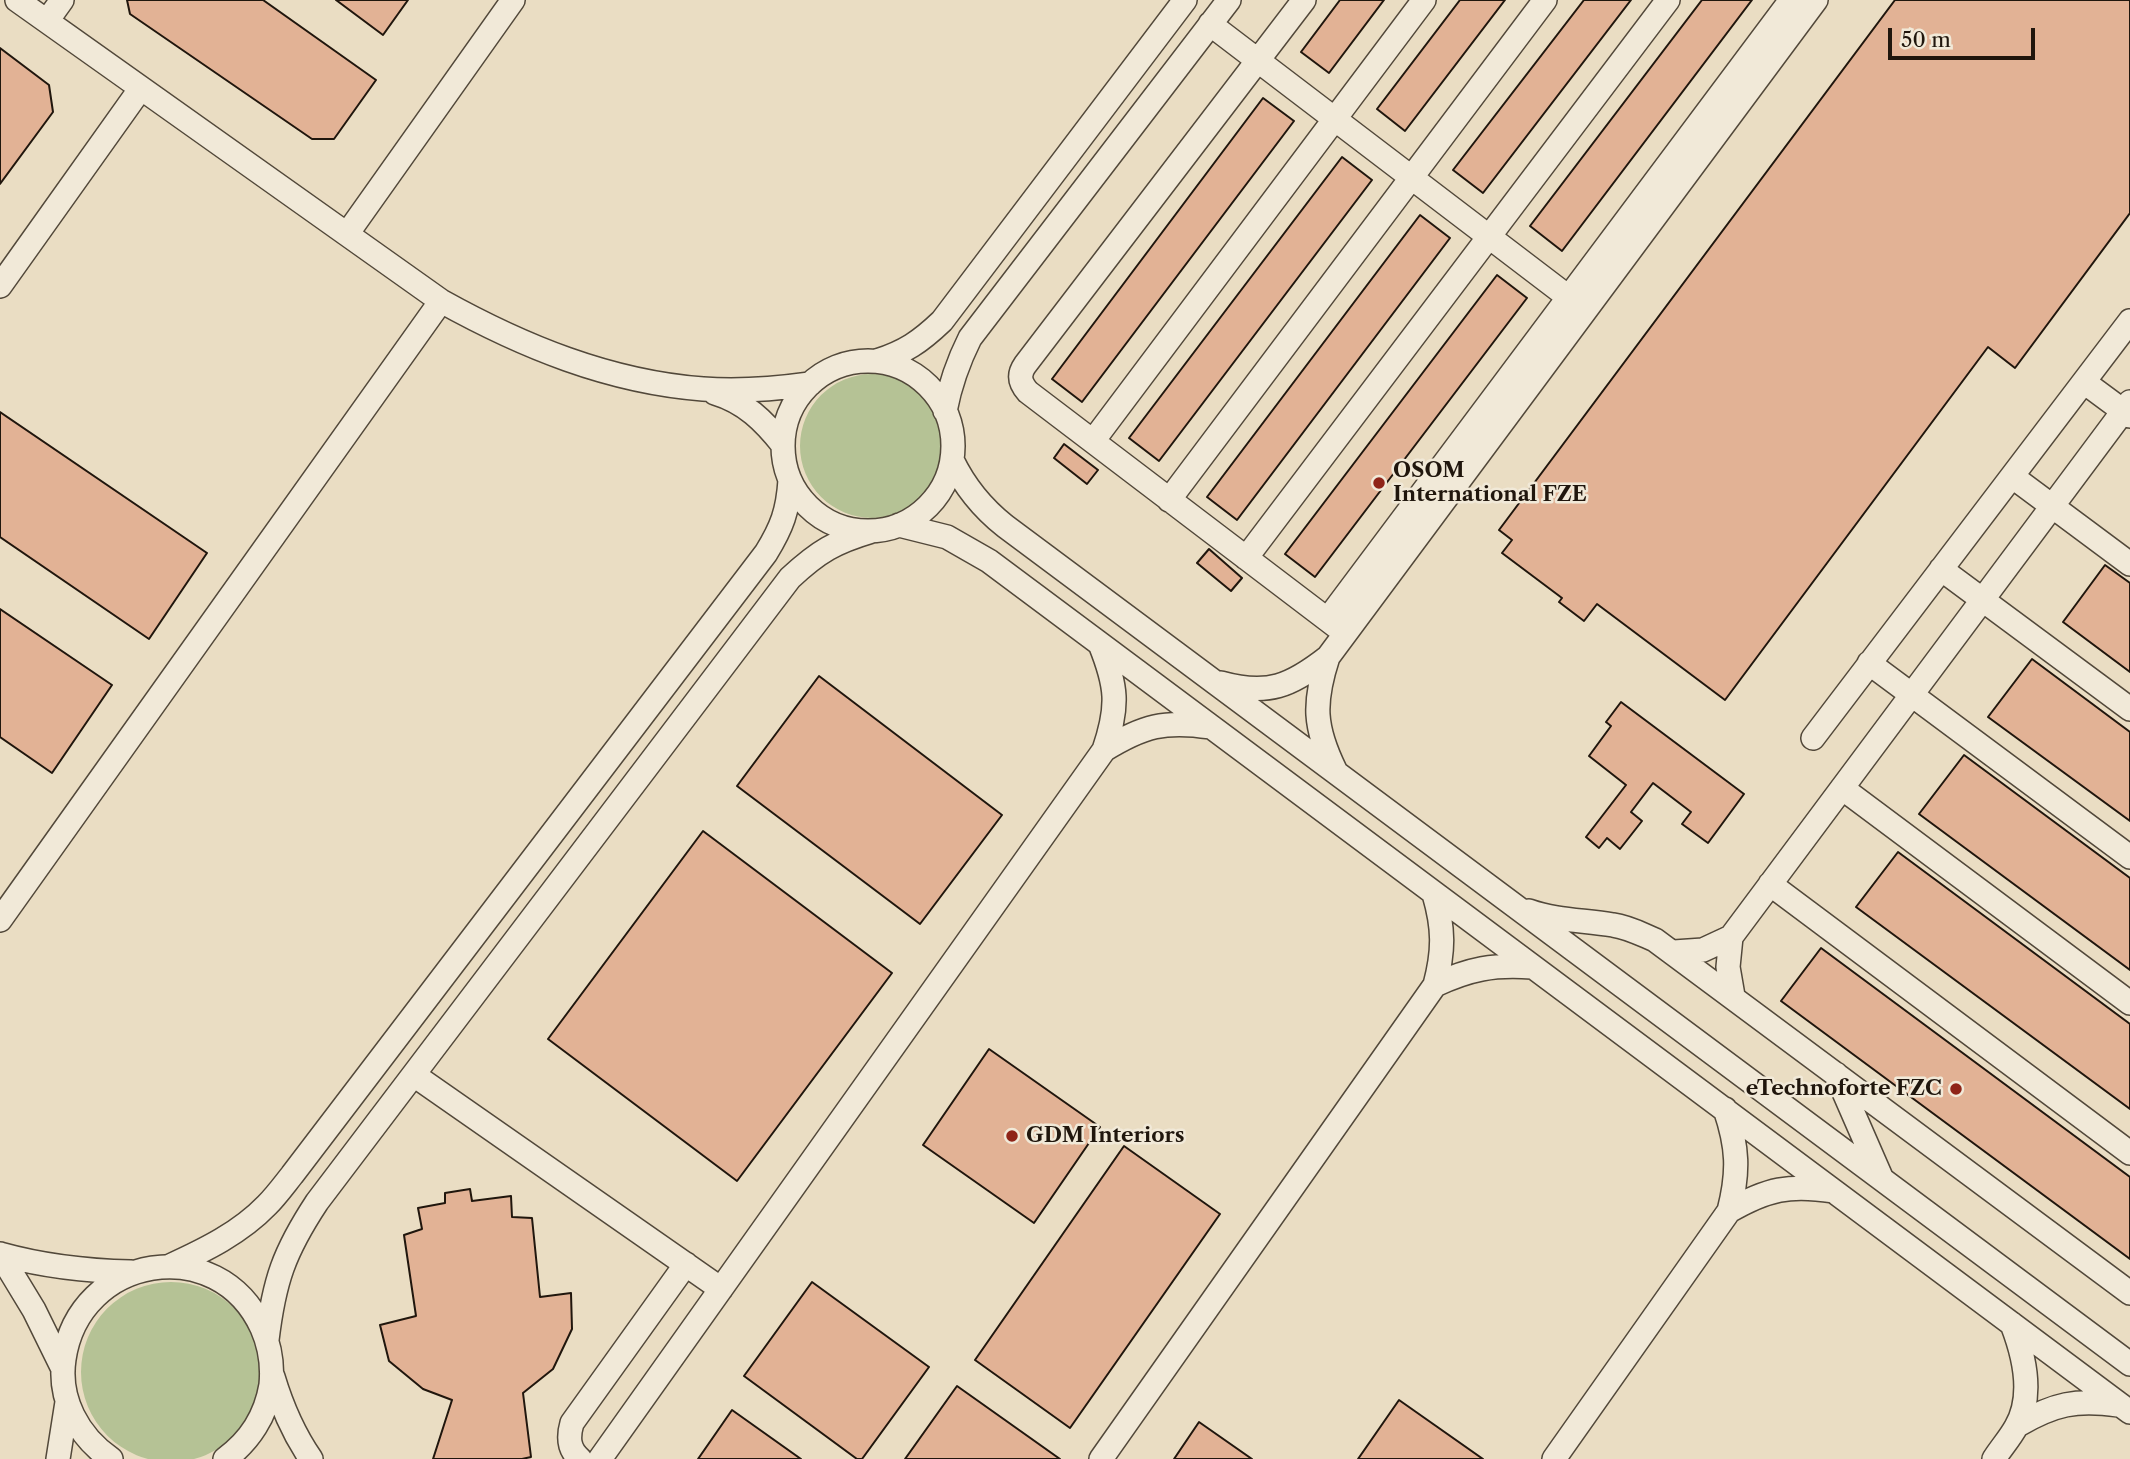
<!DOCTYPE html>
<html>
<head>
<meta charset="utf-8">
<style>
	body { margin:0 }
	#map { position:relative; width:2130px; height:1459px; overflow:hidden; background:#eaddc3; font-family:"Libre Caslon Text",serif }
	canvas { display:block }
	.scale { position:absolute; left:1888px; top:28px; width:147px; height:32px; box-sizing:border-box; border:4px solid #20160d; border-top:0; padding-left:9px; font-size:21px; line-height:24px; white-space:nowrap; color:#20160d; -webkit-text-stroke:5px #f1e9d8; paint-order:stroke }
</style>
</head>
<body>
<div id="map">
<canvas width="2130" height="1459"></canvas>
<div class="scale">50 m</div>
</div>
<script>
const c = document.querySelector('canvas').getContext('2d');
c.lineJoin = 'round';
function fillPath(path, color) {
  c.fillStyle = color;
  c.fill(path, 'evenodd');
}
function stroke(path, color, width, dash) {
  c.strokeStyle = color;
  c.lineWidth = width;
  c.lineCap = dash ? 'butt' : 'round';
  c.setLineDash(dash || []);
  c.stroke(path);
}
function drawText(font, color, halo, rows, align = 'center') {
  c.font = font + ' "Libre Caslon Text",serif';
  c.lineWidth = 5;
  c.setLineDash([]);
  c.textBaseline = 'middle';
  c.strokeStyle = halo;
  c.fillStyle = color;
  for (const [text, x, y, turn = 0] of rows) {
    c.save();
    c.translate(x, y);
    c.rotate((+turn || 0) * Math.PI / 180);
    c.textAlign = isNaN(turn) ? turn : align;
    if (halo) c.strokeText(text, 0, 0);
    c.fillText(text, 0, 0);
    c.restore();
  }
}
const green = new Path2D(`
	M800 446a72 72 0 1 1 144 0a72 72 0 1 1-144 0Z
	M81 1372a90 90 0 1 1 180 0a90 90 0 1 1-180 0Z`);
const building = new Path2D(`
	M127,0H263L376,80L334,139H312L130,14Z
	M336,0H408L383,35Z
	M1340,0H1384L1329,73L1301,52Z
	M1460,0H1505L1405,131L1377,109Z
	M1584,0H1631L1483,193L1453,170Z
	M1702,0H1752L1562,251L1530,226Z
	M1895,0H2130V213L2015,368L1988,347L1725,700L1597,604L1584,621L1559,602L1562,598L1502,553L1512,540L1499,530Z
	M0,48L49,85L53,112L0,184Z
	M1263,98L1294,121L1082,402L1052,379Z
	M1342,157L1372,180L1159,461L1129,438Z
	M1420,215L1450,238L1237,520L1207,497Z
	M1497,275L1527,298L1315,577L1285,554Z
	M0,412L207,553L149,639L0,537Z
	M1064,444L1098,470L1087,484L1054,458Z
	M1209,549L1242,578L1231,591L1197,563Z
	M2105,565L2130,583V672L2063,622Z
	M0,609L112,685L52,773L0,737Z
	M2032,659L2130,732V821L1988,717Z
	M819,676L1002,815L920,924L737,786Z
	M1621,702L1744,794L1708,843L1682,824L1691,812L1653,783L1631,812L1642,821L1620,849L1607,838L1599,848L1586,837L1626,785L1589,756L1611,726L1606,722Z
	M1964,755L2130,878V970L1919,814Z
	M703,831L892,973L737,1181L548,1039Z
	M1898,852L2130,1024V1109L1856,907Z
	M1821,948L2130,1177V1259L1781,1001Z
	M989,1049L1100,1127L1034,1223L923,1145Z
	M1124,1146L1220,1214L1070,1428L975,1360Z
	M470,1189L472,1201L511,1196L512,1217L532,1218L540,1297L571,1293L572,1329L553,1369L523,1393L531,1457L522,1459H433L452,1400L423,1389L389,1361L380,1325L416,1316L404,1235L422,1229L418,1208L445,1203V1193Z
	M812,1282L929,1367L862,1459H857L744,1376Z
	M957,1386L1060,1459H905Z
	M1399,1400L1483,1459H1358Z
	M732,1410L801,1459H698Z
	M1199,1422L1252,1459H1174Z`);
const minor = new Path2D(`
	M17,0L441,301C522,346 609,382 703,389C739,392 774,389 810,384
	M1304,0L1025,365C1018,375 1020,383 1028,392L1345,633
	M47,21L62,0
	M1210,24L1580,306
	M347,234L513,0
	M0,286L141,88
	M877,361C905,352 920,342 942,321L1185,0
	M783 446a85 85 0 1 1 170 0a85 85 0 1 1-170 0Z
	M2084,382L2130,416
	M715,393C745,402 764,421 783,445
	M945,411C950,385 958,362 970,338L1229,0
	M1093,441L1424,0
	M952,460C965,487 981,507 1005,526L2130,1364
	M2013,477L2130,564
	M1169,500L1545,0
	M899,525L947,537L989,561L2130,1412
	M1246,558L1668,0
	M1941,569L2130,709
	M1328,619L1791,0
	M1328,657C1313,703 1314,727 1335,770
	M1869,663L2130,857
	M1221,683C1268,696 1291,686 1328,657L1816,0
	M1813,738L2130,321
	M1104,750C1143,726 1165,720 1210,727
	M1842,788L2130,1003
	M1770,884L2130,1153
	M1529,911C1557,921 1585,920 1613,925C1628,927 1641,934 1655,940L2130,1293
	M0,920L441,301
	M1731,937L1728,967L1733,996
	M1674,952L1703,950L1731,937L2130,402
	M1435,985C1469,969 1494,964 1532,967
	M1836,1074L1881,1177
	M414,1075L721,1289
	M1729,1211C1767,1189 1790,1184 1833,1191
	M0,1254C43,1266 86,1271 131,1272
	M0,1254L34,1310L63,1369
	M170,1266C205,1250 240,1233 267,1205C276,1196 284,1185 292,1175L766,553C782,527 788,511 790,480
	M267,1340C274,1281 284,1252 317,1202L790,578C819,551 835,542 872,531
	M273,1377C282,1407 293,1433 311,1459
	M2018,1425C2054,1404 2076,1399 2118,1405
	M58,1459L67,1402
	M111,1459C78,1436 58,1399 64,1359C79,1255 218,1231 262,1328C270,1346 273,1364 271,1385C266,1415 250,1441 225,1459
	M580,1459C568,1449 568,1437 572,1423L686,1264
	M600,1459L1104,750C1119,706 1117,686 1100,644
	M1101,1459L1435,985C1444,951 1444,928 1434,894
	M1554,1459L1729,1211C1739,1172 1738,1147 1725,1109
	M1994,1459C2001,1448 2010,1438 2016,1427C2034,1396 2024,1355 2012,1324`);
const markers = [
	[1379,483,7,"#8f2418"],
	[1956,1089,7,"#8f2418"],
	[1012,1136,7,"#8f2418"]
];
const poiNames = [
	["OSOM",1393,471],
	["International FZE",1393,495],
	["eTechnoforte FZC",1942,1089,"right"],
	["GDM Interiors",1026,1136]
];
fillPath(green, '#b5c295');
fillPath(building, '#e2b295');
stroke(building, '#20160d', 2);
stroke(minor, '#52483a', 26);
stroke(minor, '#f1e9d8', 23);
for (const [x, y, r, color] of markers) {
  const dot = new Path2D();
  dot.arc(x, y, r, 0, 2 * Math.PI);
  c.fillStyle = color;
  c.fill(dot);
  stroke(dot, '#f1e9d8', 2.5);
}
drawText('bold 21px', '#20160d', '#f1e9d8', poiNames, 'left');
</script>
</body>
</html>
